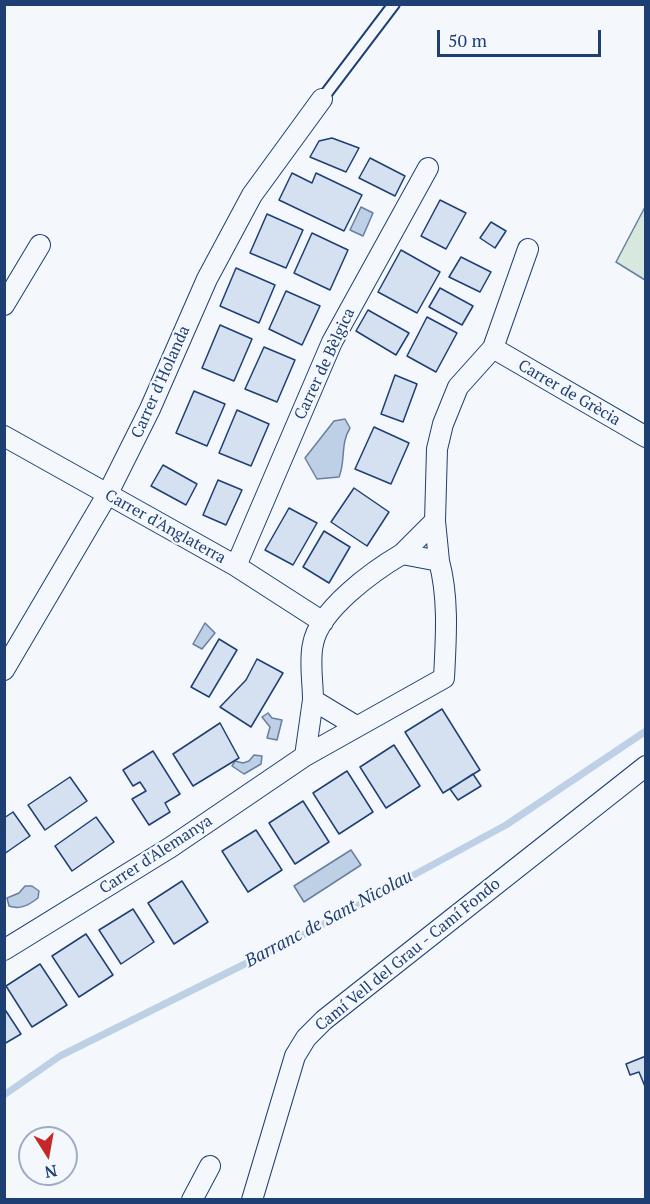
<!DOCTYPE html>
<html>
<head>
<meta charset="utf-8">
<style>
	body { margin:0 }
	#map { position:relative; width:650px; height:1204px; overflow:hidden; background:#f4f7fb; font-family:"PT Serif",serif }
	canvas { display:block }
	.frame { position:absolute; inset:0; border:6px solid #1d3f73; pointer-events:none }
	.north { position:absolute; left:18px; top:1126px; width:60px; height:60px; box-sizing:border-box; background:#f4f7fb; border:2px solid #9eadc5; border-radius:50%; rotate:169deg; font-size:16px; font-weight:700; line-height:24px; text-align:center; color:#1d3f73 }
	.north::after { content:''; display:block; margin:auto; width:21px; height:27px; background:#c62828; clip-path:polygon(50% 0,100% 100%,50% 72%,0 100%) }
	.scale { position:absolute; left:437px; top:30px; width:164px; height:27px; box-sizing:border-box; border:3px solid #1d3f73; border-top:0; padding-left:8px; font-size:18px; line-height:21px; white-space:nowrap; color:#1d3f73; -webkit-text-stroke:4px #f4f7fb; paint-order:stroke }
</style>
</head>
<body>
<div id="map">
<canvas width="650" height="1204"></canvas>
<div class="frame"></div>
<div class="north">N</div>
<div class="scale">50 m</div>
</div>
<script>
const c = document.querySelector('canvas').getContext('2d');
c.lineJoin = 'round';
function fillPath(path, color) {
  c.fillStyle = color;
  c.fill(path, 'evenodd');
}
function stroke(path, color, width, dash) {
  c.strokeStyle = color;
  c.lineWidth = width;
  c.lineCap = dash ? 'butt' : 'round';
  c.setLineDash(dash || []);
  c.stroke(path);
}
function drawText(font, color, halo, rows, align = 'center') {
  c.font = font + ' "PT Serif",serif';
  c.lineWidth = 4.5;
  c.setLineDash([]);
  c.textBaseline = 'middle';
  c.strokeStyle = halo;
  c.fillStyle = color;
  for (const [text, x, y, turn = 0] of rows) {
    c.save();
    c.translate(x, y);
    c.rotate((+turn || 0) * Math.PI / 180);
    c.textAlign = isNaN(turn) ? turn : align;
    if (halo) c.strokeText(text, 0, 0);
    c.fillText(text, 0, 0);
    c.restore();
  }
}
const green = new Path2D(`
	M645,207V280L616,262Z`);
const water = new Path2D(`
	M361,207L373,213L363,236L350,230Z
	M345,419L350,428C340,444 346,460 339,477L317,479L305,458L334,421Z
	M205,623L215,633L202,649L193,644Z
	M268,713L272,718L282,720L277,740L267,738L270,727L262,717Z
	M254,755L262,756L261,764L244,774L232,766L235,761L243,763L249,761Z
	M351,850L361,865L304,902L294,886Z
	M25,886H32L39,891L38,898C29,905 20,910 9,906L7,898L19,893Z`);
const stream = new Path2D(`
	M4,1095L60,1056L303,935L506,825L646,731`);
const building = new Path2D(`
	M332,138L359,148L346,172L310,157L319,141Z
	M370,158L405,176L395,196L359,178Z
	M292,173L312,183L316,173L362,195L344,231L279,200Z
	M440,200L466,213L446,249L421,236Z
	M267,214L303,230L286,268L250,253Z
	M491,222L506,231L495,248L480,238Z
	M312,233L348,250L330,290L294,273Z
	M401,250L440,272L417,313L378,292Z
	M461,257L491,272L480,292L449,277Z
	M236,268L275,285L259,323L220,306Z
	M440,288L473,306L462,325L429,307Z
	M286,291L320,306L302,345L269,329Z
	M368,310L409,333L396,355L356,331Z
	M427,317L457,333L436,372L407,356Z
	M220,325L252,339L234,381L202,368Z
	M264,347L295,360L277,402L245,389Z
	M395,375L417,384L403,422L381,414Z
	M194,391L225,404L207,446L176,433Z
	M237,410L269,424L251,466L219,453Z
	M374,427L409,443L391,484L355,469Z
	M163,465L197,484L186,505L151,486Z
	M218,480L242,490L226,525L203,515Z
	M354,488L389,512L367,546L331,522Z
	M289,508L317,523L293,565L265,550Z
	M324,531L350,547L329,583L303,567Z
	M219,639L237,650L209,697L191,687Z
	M257,659L283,673L251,727L220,707L246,680Z
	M442,709L480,770L443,793L405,732Z
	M220,723L239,758L193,786L173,754Z
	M394,745L420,786L386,808L360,767Z
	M153,751L180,794L165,803L170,812L149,825L132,799L146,791L140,782L133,786L123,770Z
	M347,771L373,812L339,834L313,793Z
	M473,774L481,786L458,800L450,789Z
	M70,777L87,801L45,830L28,805Z
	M303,801L329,842L295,864L269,823Z
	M13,812L30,836L4,854V818Z
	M96,817L114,842L72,871L55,846Z
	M256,830L282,870L248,892L222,851Z
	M182,881L208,922L174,944L148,903Z
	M133,909L154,942L121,964L99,930Z
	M86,934L113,975L79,997L52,956Z
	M40,964L67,1005L32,1027L6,986Z
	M4,1008L21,1034L4,1044Z
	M646,1056V1089L639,1072L630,1075L626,1064Z`);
const lane = new Path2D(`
	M322,99L394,4`);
const street = new Path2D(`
	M4,305L40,245
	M493,348L646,437
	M4,436L236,566L323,622
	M402,554L435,521
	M439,561L435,521L437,449L443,424L458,387L493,348L528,249
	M236,566L332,342L428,168
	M4,670L107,495L150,409L207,279L252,195L322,99
	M305,756L313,700
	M4,950L171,847L305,756L444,678C446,639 449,598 439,561L402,554C373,571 319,610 313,644C309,661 313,682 313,700L356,726
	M192,1200L210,1166
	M252,1200L295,1056L306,1038L324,1020L646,766`);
const streetNames = [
	["Carrer de Bèlgica",325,364,-65],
	["Carrer d'Holanda",161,382,-66],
	["Carrer de Grècia",569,393,30],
	["Carrer d'Anglaterra",165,527,29],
	["Carrer d'Alemanya",156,855,-33],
	["Camí Vell del Grau - Camí Fondo",408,955,-39]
];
const waterNames = [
	["Barranc de Sant Nicolau",329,919,-28]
];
fillPath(green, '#d7e8df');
stroke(green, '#687fa3', 1.5);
fillPath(water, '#bed0e5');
stroke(water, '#687fa3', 1.5);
stroke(stream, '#bed0e5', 7);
fillPath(building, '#d5e0f0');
stroke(building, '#1d3f73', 1.5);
stroke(lane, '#1d3f73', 14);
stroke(street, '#1d3f73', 22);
stroke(lane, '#f4f7fb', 10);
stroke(street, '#f4f7fb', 20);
drawText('16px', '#1d3f73', '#f4f7fb', streetNames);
drawText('italic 18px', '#1d3f73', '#f4f7fb', waterNames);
</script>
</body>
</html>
